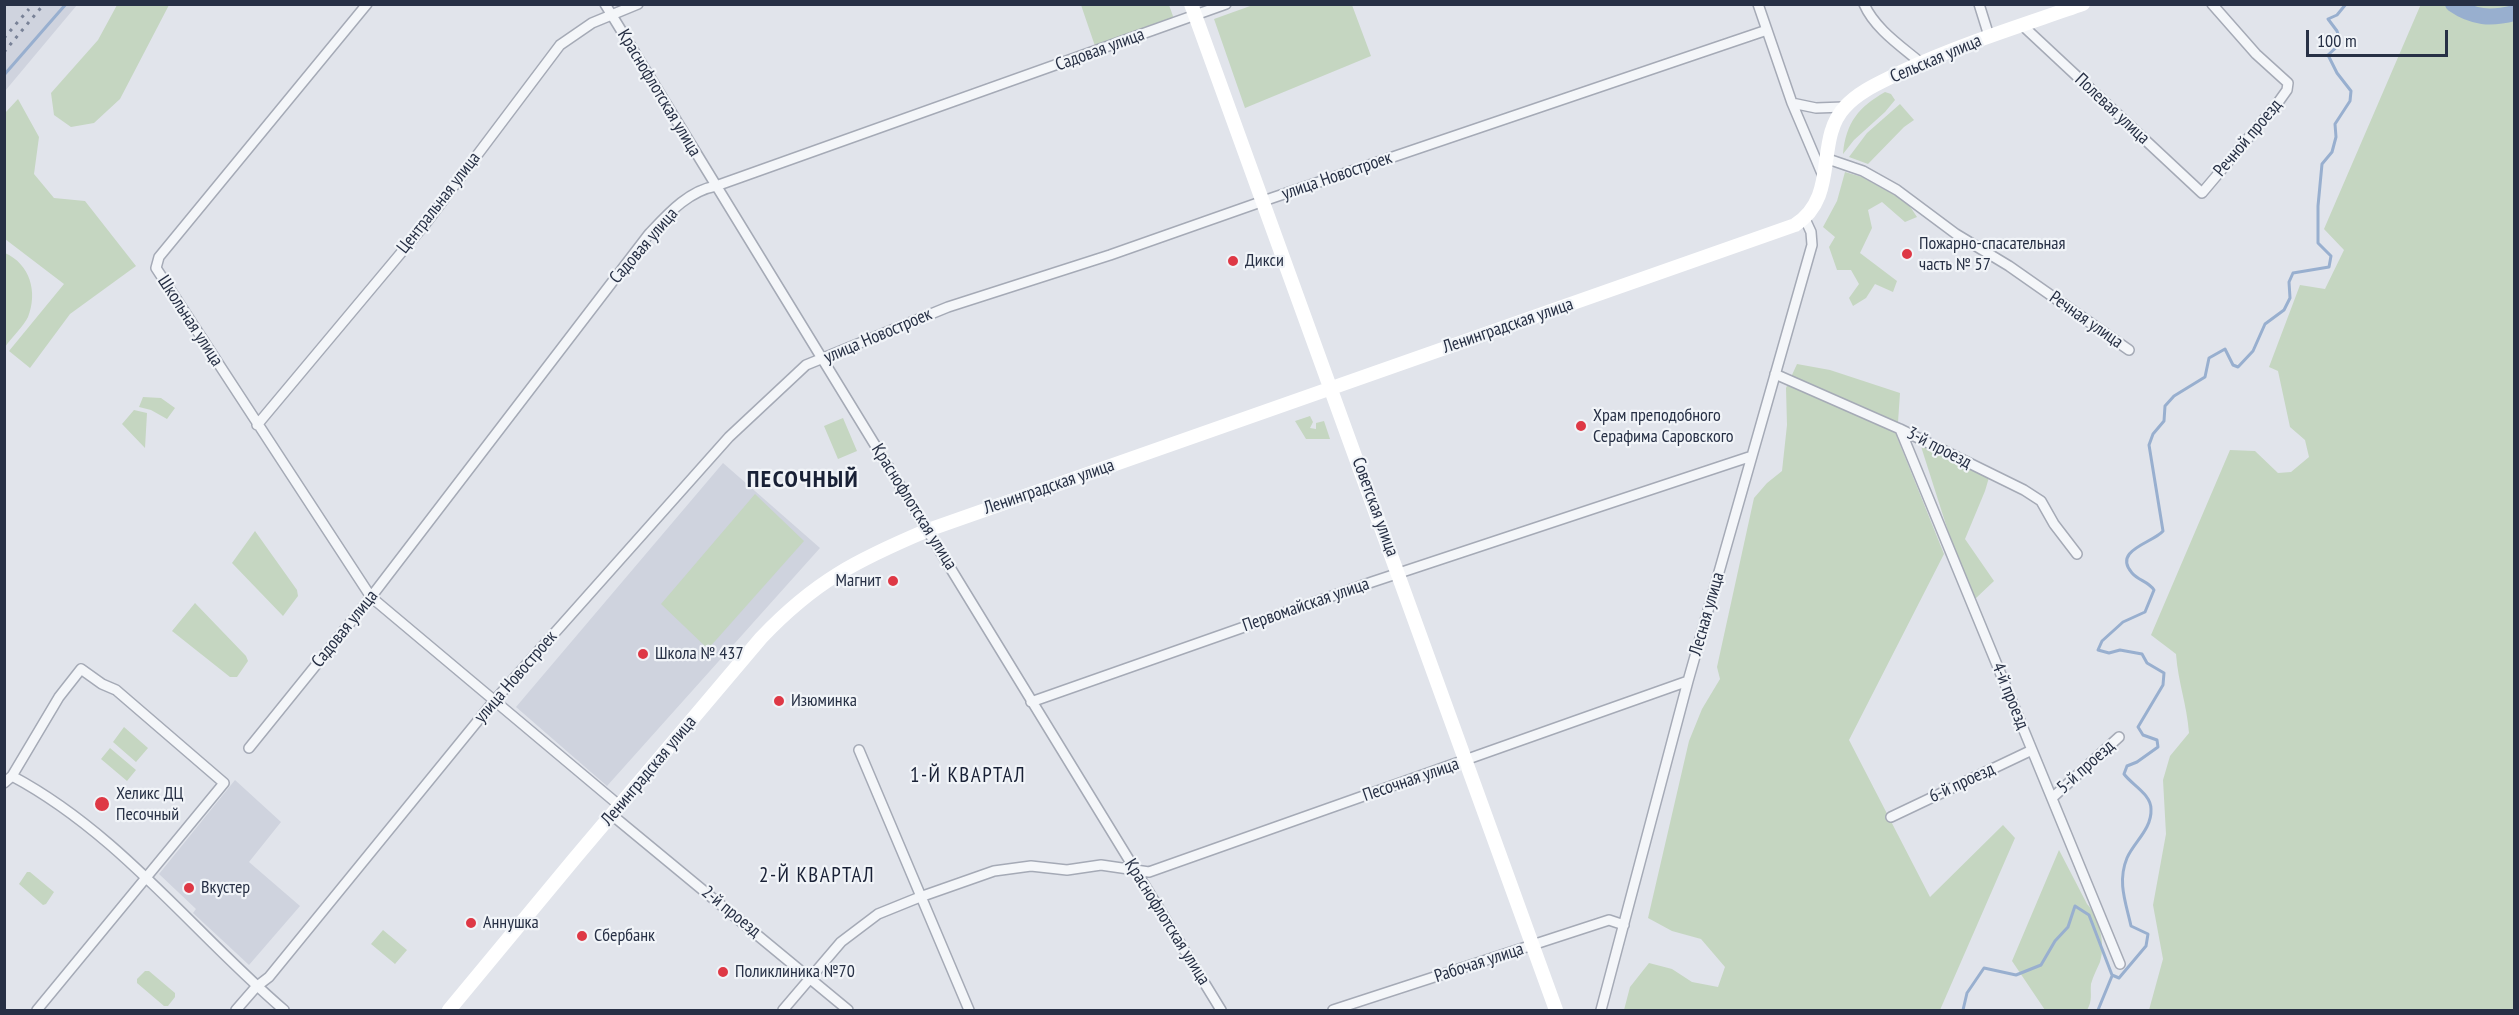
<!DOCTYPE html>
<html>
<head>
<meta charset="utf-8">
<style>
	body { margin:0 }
	#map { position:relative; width:2519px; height:1015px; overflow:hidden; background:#e1e4eb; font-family:"PT Sans Narrow",sans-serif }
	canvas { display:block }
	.frame { position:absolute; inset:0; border:6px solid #273045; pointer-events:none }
	.scale { position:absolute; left:2306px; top:30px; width:142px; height:27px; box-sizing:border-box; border:3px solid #273045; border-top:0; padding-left:8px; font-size:18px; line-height:21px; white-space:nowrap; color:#273045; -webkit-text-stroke:4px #f1f4f8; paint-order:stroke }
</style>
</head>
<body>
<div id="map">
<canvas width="2519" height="1015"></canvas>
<div class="frame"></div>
<div class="scale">100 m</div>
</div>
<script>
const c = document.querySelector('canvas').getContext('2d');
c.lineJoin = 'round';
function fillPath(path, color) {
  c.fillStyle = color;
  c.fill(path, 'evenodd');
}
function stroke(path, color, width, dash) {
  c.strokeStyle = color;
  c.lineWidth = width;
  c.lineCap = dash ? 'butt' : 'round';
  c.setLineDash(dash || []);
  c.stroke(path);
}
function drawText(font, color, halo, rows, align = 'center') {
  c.font = font + ' "PT Sans Narrow",sans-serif';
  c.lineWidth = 4.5;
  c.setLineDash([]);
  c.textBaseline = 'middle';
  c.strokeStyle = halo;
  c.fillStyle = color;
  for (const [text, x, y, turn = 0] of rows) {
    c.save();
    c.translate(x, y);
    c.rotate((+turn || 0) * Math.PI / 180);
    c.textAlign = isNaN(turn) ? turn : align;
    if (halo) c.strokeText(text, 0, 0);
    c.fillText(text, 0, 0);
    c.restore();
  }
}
const built = new Path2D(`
	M4,5H77L5,91H4Z
	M723,463L820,548L607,786L516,707Z
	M235,780L281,822L249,862L300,906L249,965L193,913L196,909L159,874Z`);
const green = new Path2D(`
	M2421,4L2514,5V1010H2149L2163,959L2153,905L2166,834L2163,780L2170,756L2189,733C2187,705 2178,682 2176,654L2151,635L2230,450L2255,451L2278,473L2291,472L2309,457L2305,440L2290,427L2278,371L2269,367L2300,285L2325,289L2344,250L2324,229Z
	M117,5H169L120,99L94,123L71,127L54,115L51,93L98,40Z
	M1081,5H1169L1174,19L1095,46Z
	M1253,5H1352L1371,56L1245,108L1214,19Z
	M1885,92L1891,94L1895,100L1885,112L1854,140L1843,154C1846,122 1859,107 1885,92Z
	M18,99L39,137L34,174L54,198L85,201L136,266L70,314L30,368L9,351L64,284L5,239V113Z
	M1900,104L1914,120L1904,127L1868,164L1849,157L1867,133Z
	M1845,172L1862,177L1907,202L1917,217L1905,222L1882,202L1868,210L1872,228L1860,253L1897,281L1893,292L1875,284L1866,298L1853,306L1849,298L1859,284L1851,270H1837L1829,247L1835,237L1823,227L1837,201Z
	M5,253C30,264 38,292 28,317C23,327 12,337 5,347Z
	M1797,364L1830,370L1900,393L1897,437L1944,554L1849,740L1930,897L2003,825L2015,838L1940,1010H1624L1630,987L1649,963L1672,969L1692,982L1718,987L1725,967L1701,939L1672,931L1648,918L1689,741L1702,709L1720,679L1717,667L1754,498L1767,483L1782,471L1787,425L1786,388Z
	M143,397L161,398L175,408L167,419L151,410L139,407Z
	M134,410L147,413L145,448L122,424Z
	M1310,416L1313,422L1310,428L1316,429V423L1324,421L1330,439H1306L1295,421Z
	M843,418L857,451L838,459L824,426Z
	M1918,437L1990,474L1985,491L1965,539L1994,581L1975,599L1955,553Z
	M755,494L804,541L708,649L661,604Z
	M255,531L297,590L298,596L283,616L232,563Z
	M195,603L246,656L248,661L237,677H230L172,631Z
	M124,727L148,748L136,762L113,742Z
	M110,748L136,770L127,781L101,759Z
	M2059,850L2087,904C2099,917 2106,944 2100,962C2097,969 2093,976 2091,984C2090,994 2093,1000 2087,1010H2045L2012,961Z
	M30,872L54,892L46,904L43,905L19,884L27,872Z
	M383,930L407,950L395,964L371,944Z
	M145,971H149L175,993V997L168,1006H164L137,983V979Z`);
const stream = new Path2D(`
	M4,75L66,4
	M1963,1010L1967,993L1984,968L2016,975L2041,965L2055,941L2068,927L2075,906L2089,915L2112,975L2119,978L2146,946L2148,934L2131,926C2126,903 2117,882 2127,858C2134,842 2152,829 2151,809C2151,794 2132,785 2124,774L2127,766L2137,762L2158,747L2157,740L2143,735L2138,727L2163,685L2164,673L2147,663L2142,654L2120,650L2109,653L2098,650L2102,641L2123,622L2145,612L2154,590C2148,581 2139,581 2132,573C2112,550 2153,543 2163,531L2149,445L2153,434L2164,421L2165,406L2174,396L2205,377L2209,358L2225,349L2233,365L2238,367L2253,351L2265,324L2284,310L2290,298L2289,282L2293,273L2329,267L2331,256L2318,243V206L2322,164L2332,152L2336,137L2335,124L2350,101L2351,91L2337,73L2328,55L2341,43L2337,31L2328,19L2337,15L2346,4
	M2098,1010L2112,976`);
const river = new Path2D(`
	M2453,4C2473,18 2491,19 2514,13`);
const minor = new Path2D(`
	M367,4L159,257L156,268L371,597L620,806
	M605,4L1221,1010
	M1758,4L1792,103L1823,176
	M1864,4C1875,29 1901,46 1921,63
	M1979,4L1989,36
	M2022,25L2202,193L2277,104L2287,90L2288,83L2256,54L2212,4
	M1792,103L1816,108L1844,107
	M1828,159L1863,171L1897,190L1956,234L2009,266L2129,350
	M1775,374L1900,429L2024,490L2041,501L2054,524L2077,554
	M257,425L426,223L560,45L592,23L638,4
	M1900,429L2120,964
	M1031,702L1372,582L1752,456
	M249,748L371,597L649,234C668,214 688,191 716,186L1226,4
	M859,750L969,1010
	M12,776C119,833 193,932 284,1010
	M4,783L12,776L59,697L81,669L102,684L116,690L224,783L37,1010
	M2052,798L2119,737
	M612,815L848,1010
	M1891,817L2032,750
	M236,1010L256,987L269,977L494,701L729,437L806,365L948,307L1110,255L1272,198L1767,30
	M783,1010L841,942L878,914L920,897L994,871L1031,866L1067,870L1101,865L1149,872L1688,681
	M1333,1010L1609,920L1624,925
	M1601,1010L1688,681L1812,245L1811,232L1805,219`);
const secondary = new Path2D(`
	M1191,4L1556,1010
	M449,1010L575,858L761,638C815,581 857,560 928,530L1795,225C1840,196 1814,140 1845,107C1860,90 1884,81 1903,71C1961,44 2023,25 2083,4`);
const rail = new Path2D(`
	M4,38L29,9
	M4,52L44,4`);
const markers = [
	[1907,254,6,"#de3845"],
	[1233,261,6,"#de3845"],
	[1581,426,6,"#de3845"],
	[893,581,6,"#de3845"],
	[643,654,6,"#de3845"],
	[779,701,6,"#de3845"],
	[102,804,8,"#de3845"],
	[189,888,6,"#de3845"],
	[471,923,6,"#de3845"],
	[582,936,6,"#de3845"],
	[723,972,6,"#de3845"]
];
const streetNames = [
	["Садовая улица",1100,50,-20],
	["Сельская улица",1936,59,-23],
	["Краснофлотская улица",659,93,59],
	["Полевая улица",2112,109,43],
	["Речной проезд",2248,138,-50],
	["улица Новостроек",1337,176,-19],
	["Центральная улица",439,203,-52],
	["Садовая улица",644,246,-49],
	["Речная улица",2086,320,35],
	["Школьная улица",190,321,57],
	["Ленинградская улица",1508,326,-19],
	["улица Новостроек",878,336,-23],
	["3-й проезд",1939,448,27],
	["Ленинградская улица",1049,487,-19],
	["Краснофлотская улица",914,507,58],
	["Советская улица",1375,507,70],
	["Первомайская улица",1306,605,-19],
	["Лесная улица",1707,614,-74],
	["Садовая улица",345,629,-51],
	["улица Новостроек",516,677,-49],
	["4-й проезд",2010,696,68],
	["5-й проезд",2086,767,-42],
	["Ленинградская улица",649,771,-50],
	["Песочная улица",1411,780,-19],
	["6-й проезд",1962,783,-25],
	["2-й проезд",731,912,39],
	["Краснофлотская улица",1167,922,58],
	["Рабочая улица",1479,963,-18]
];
const poiNames = [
	["Пожарно-спасательная",1919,244],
	["часть № 57",1919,265],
	["Дикси",1245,261],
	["Храм преподобного",1593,416],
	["Серафима Саровского",1593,437],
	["Магнит",881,581,"right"],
	["Школа № 437",655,654],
	["Изюминка",791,701],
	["Хеликс ДЦ",116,794],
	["Песочный",116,815],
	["Вкустер",201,888],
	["Аннушка",483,923],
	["Сбербанк",594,936],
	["Поликлиника №70",735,972]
];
const quarterNames = [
	["1-Й КВАРТАЛ",968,776],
	["2-Й КВАРТАЛ",817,876]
];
const districtNames = [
	["ПЕСОЧНЫЙ",803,480]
];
fillPath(built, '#cfd3de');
fillPath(green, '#c5d6c1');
stroke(stream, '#98afcf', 3);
stroke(river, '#98afcf', 16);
stroke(minor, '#a5aab6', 12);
stroke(minor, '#f4f6f9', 9);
stroke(secondary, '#fff', 14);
stroke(rail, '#798297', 3, [3, 6]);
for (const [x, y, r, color] of markers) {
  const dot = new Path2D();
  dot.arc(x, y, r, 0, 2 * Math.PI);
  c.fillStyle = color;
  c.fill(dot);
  stroke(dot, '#f1f4f8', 2);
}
drawText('18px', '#273045', '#f1f4f8', streetNames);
drawText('18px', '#273045', '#f1f4f8', poiNames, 'left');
c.letterSpacing = '1.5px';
drawText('21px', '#192136', '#f1f4f8', quarterNames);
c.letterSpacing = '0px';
c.letterSpacing = '1.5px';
drawText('bold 24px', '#192136', '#f1f4f8', districtNames);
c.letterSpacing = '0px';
</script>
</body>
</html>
